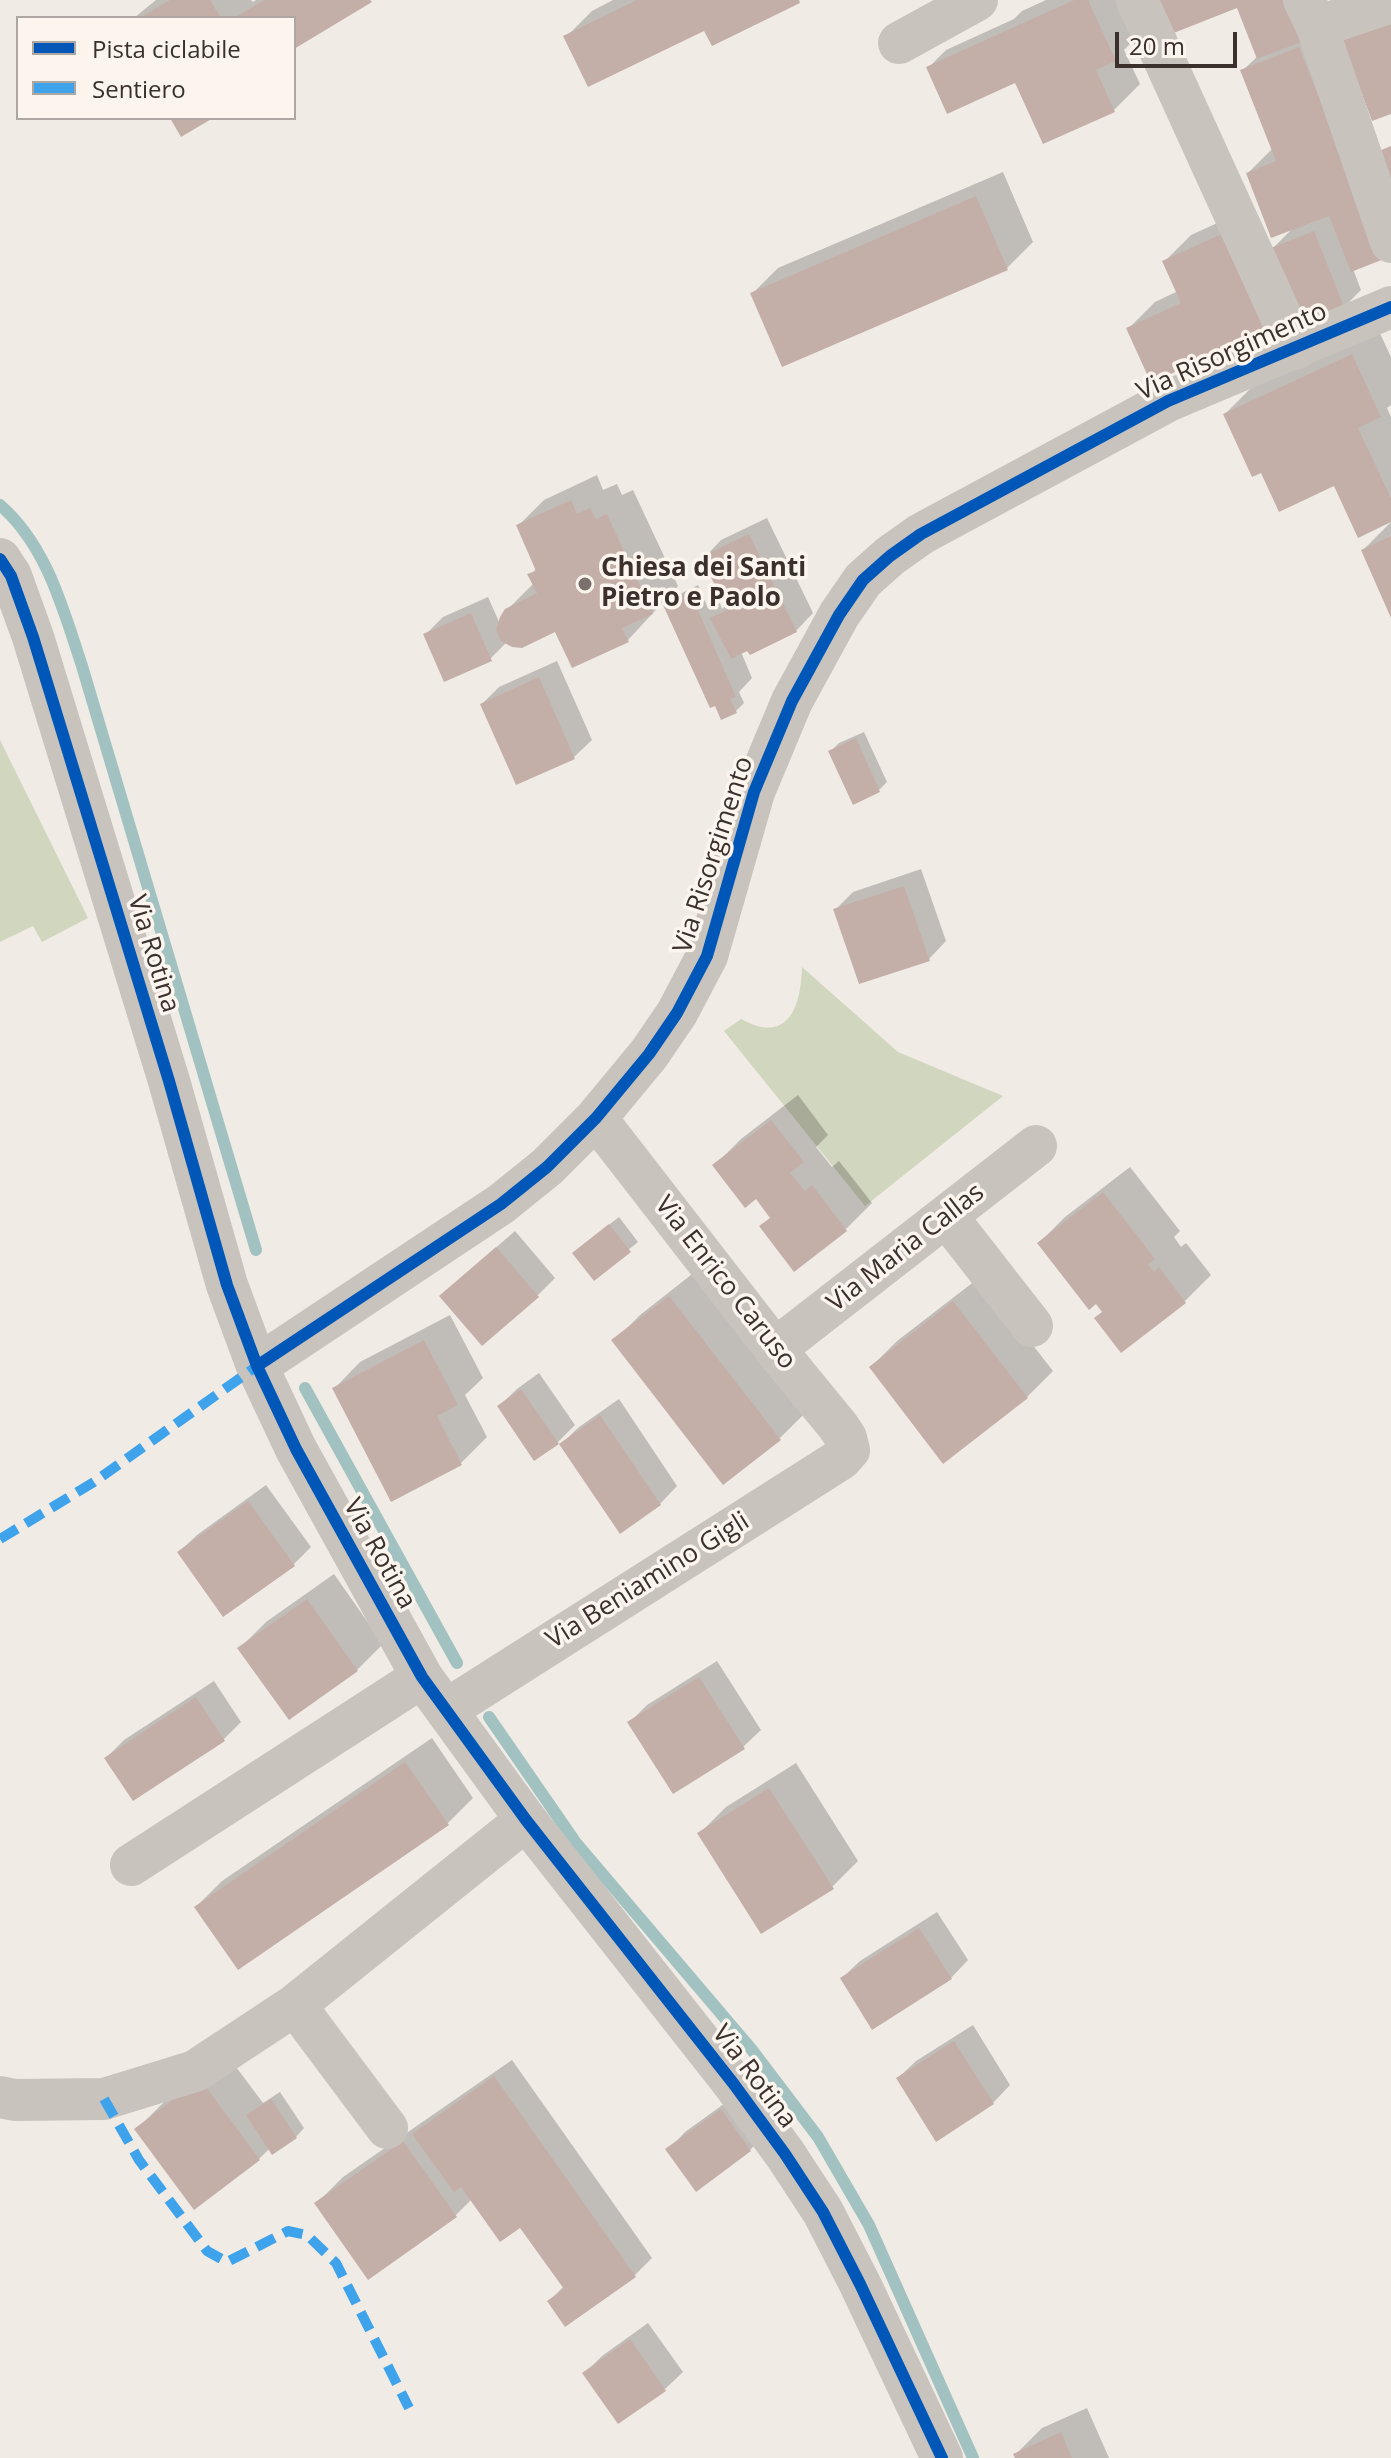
<!DOCTYPE html>
<html>
<head>
<meta charset="utf-8">
<style>
	body { margin:0 }
	#map { position:relative; width:1391px; height:2458px; overflow:hidden; background:#f0ebe5; font-family:"Open Sans",sans-serif }
	canvas { display:block }
	.legend { position:absolute; left:16px; top:16px; width:280px; height:104px; box-sizing:border-box; background:#fbf5ee; border:2px solid #aea6a0; margin:0; padding:10px 14px; list-style:none; font-size:24px; color:#3b302b }
	.legend li { display:flex; align-items:center; gap:16px; height:40px }
	.legend b { width:40px; border:2px solid #aea6a0 }
	.scale { position:absolute; left:1115px; top:32px; width:122px; height:36px; box-sizing:border-box; border:4px solid #3b302b; border-top:0; padding-left:10px; font-size:24px; line-height:28px; white-space:nowrap; color:#3b302b; -webkit-text-stroke:6px #fbf5ee; paint-order:stroke }
</style>
</head>
<body>
<div id="map">
<canvas width="1391" height="2458"></canvas>
<ul class="legend">
<li><b style="height:10px;background:#0057b8"></b>Pista ciclabile</li>
<li><b style="height:10px;background:#3fa3eb"></b>Sentiero</li>
</ul>
<div class="scale">20 m</div>
</div>
<script>
const c = document.querySelector('canvas').getContext('2d');
c.lineJoin = 'round';
function fillPath(path, color) {
  c.fillStyle = color;
  c.fill(path, 'evenodd');
}
function stroke(path, color, width, dash) {
  c.strokeStyle = color;
  c.lineWidth = width;
  c.lineCap = dash ? 'butt' : 'round';
  c.setLineDash(dash || []);
  c.stroke(path);
}
function drawText(font, color, halo, rows, align = 'center') {
  c.font = font + ' "Open Sans",sans-serif';
  c.lineWidth = 7;
  c.setLineDash([]);
  c.textBaseline = 'middle';
  c.strokeStyle = halo;
  c.fillStyle = color;
  for (const [text, x, y, turn = 0] of rows) {
    c.save();
    c.translate(x, y);
    c.rotate((+turn || 0) * Math.PI / 180);
    c.textAlign = isNaN(turn) ? turn : align;
    if (halo) c.strokeText(text, 0, 0);
    c.fillText(text, 0, 0);
    c.restore();
  }
}
const green = new Path2D(`
	M0,740L88,918L42,942L33,926L0,942Z
	M802,967L898,1052L1003,1096L865,1206L724,1031L741,1019C788,1045 801,1007 802,967Z`);
const shadow = new Path2D(`
	M156,0H251L253,2L256,0H371L294,46V18H134Z
	M613,0H800L705,28L566,37L592,11Z
	M1046,0H1126L1141,33L1124,50L1140,84L1114,110L1016,80L928,68L946,50L1014,19L1022,11Z
	M1154,0H1317L1353,269L1361,290L1344,307L1129,328L1155,302L1178,291L1165,261L1191,235L1248,209L1273,248L1294,227L1248,173L1273,148L1242,71L1258,56L1238,5Z
	M1003,172L1033,242L1007,268L752,294L778,268Z
	M1378,329L1391,357V405L1387,408L1391,417V520L1335,484L1262,471L1225,414L1251,388Z
	M597,475L603,490L617,484L622,495L633,490L678,586L628,640L556,630L507,642L490,659L425,635L443,617L488,597L500,624L507,610L534,583L530,575L537,568L518,526L544,500Z
	M767,518L813,613L796,631L741,652L752,678L739,692L744,703L735,712L666,605L674,597L698,585L708,608L720,603L722,609L726,605L704,558L721,540Z
	M1391,522V613L1363,550Z
	M557,661L592,740L574,757L482,704L499,687Z
	M864,732L887,782L879,790L831,751L839,743Z
	M921,869L946,941L929,959L836,909L853,892Z
	M798,1095L828,1135L816,1147L832,1167L839,1161L872,1203L846,1229L795,1269L771,1217L756,1197L715,1165L741,1139Z
	M1130,1167L1180,1231L1174,1237L1181,1247L1186,1243L1211,1275L1185,1301L1104,1311L1039,1243L1065,1217Z
	M619,1217L638,1242L594,1278L583,1245Z
	M515,1231L555,1278L537,1296L460,1279Z
	M696,1271L806,1412L780,1438L614,1341L640,1315Z
	M980,1277L1053,1371L1027,1397L871,1367L897,1341Z
	M450,1315L483,1378L465,1395L487,1437L461,1463L392,1499L334,1389L360,1362Z
	M539,1373L575,1425L557,1443L499,1406L517,1389Z
	M619,1399L677,1486L660,1504L561,1444L579,1427Z
	M266,1485L311,1547L293,1565L179,1552L197,1535Z
	M334,1574L383,1644L357,1670L289,1718L240,1648L266,1622Z
	M717,1661L761,1730L743,1747L630,1722L647,1705Z
	M214,1681L241,1722L224,1739L133,1798L106,1758L124,1740Z
	M432,1738L473,1798L447,1824L196,1907L222,1881Z
	M796,1763L858,1861L832,1887L700,1833L726,1807Z
	M937,1912L968,1960L951,1978H842L860,1961Z
	M973,2025L1010,2085L993,2103L898,2078L916,2061Z
	M227,2055L263,2103L280,2092L304,2128L296,2137L270,2148L259,2159L137,2129L163,2103Z
	M512,2060L652,2258L635,2275L549,2301L564,2286L521,2225L472,2199L455,2216L317,2203L343,2177Z
	M739,2093L767,2132L750,2150H668L685,2132Z
	M648,2323L683,2372L665,2389L619,2422L585,2373L602,2356Z
	M1087,2408L1109,2458H1017L1016,2454L1042,2428Z`);
const stream = new Path2D(`
	M0,505C47,546 63,609 82,666L256,1250
	M305,1388L457,1663
	M489,1717L576,1843L752,2050L818,2137L869,2225L973,2458`);
const building = new Path2D(`
	M170,0H210L221,18H140Z
	M264,0H370L372,2L294,49V18H234Z
	M637,0H799L800,3L712,46L704,31L588,87L563,36Z
	M1074,0H1088L1116,61L1096,70L1115,112L1043,144L1015,83L947,114L926,67Z
	M1152,0H1294L1309,39L1257,59L1237,8L1166,36Z
	M1391,13V114L1372,121L1339,32Z
	M1299,47L1384,259L1351,272L1329,216L1271,238L1246,173L1276,161L1240,70Z
	M170,118H213L181,137Z
	M1391,146V182L1379,151Z
	M976,196L1008,270L782,367L750,293Z
	M1314,231L1345,309L1300,326L1271,248Z
	M1222,234L1266,330L1151,383L1126,328L1181,303L1162,261Z
	M1352,354L1381,417L1358,428L1391,498V522L1358,538L1334,486L1279,512L1261,473L1252,477L1223,414Z
	M571,500L577,514L590,508L596,519L607,514L653,614L622,628L629,642L572,668L555,632L522,648L512,647L501,641L496,630L500,617L505,609L537,593L527,574L536,571L516,525Z
	M749,534L797,632L750,655L747,651L731,659L710,618L727,610L701,557Z
	M1391,536V618L1361,550Z
	M690,592L736,697L730,699L737,713L721,720L715,706L710,708L663,605Z
	M471,613L492,661L444,682L423,634Z
	M539,677L575,759L516,785L480,704Z
	M856,738L880,792L853,805L828,751Z
	M904,886L930,961L859,984L833,909Z
	M771,1120L804,1162L790,1173L805,1191L812,1185L847,1231L794,1272L759,1226L770,1218L756,1199L745,1208L712,1165Z
	M1103,1192L1155,1259L1148,1264L1154,1272L1159,1267L1186,1303L1121,1353L1094,1318L1102,1312L1096,1304L1089,1310L1037,1243Z
	M609,1224L631,1252L594,1281L572,1253Z
	M496,1247L539,1297L482,1346L439,1296Z
	M669,1296L781,1440L723,1485L611,1340Z
	M953,1301L1028,1398L943,1464L869,1367Z
	M424,1340L458,1405L437,1416L462,1465L391,1502L332,1388Z
	M521,1389L559,1444L534,1461L497,1406Z
	M600,1415L661,1505L620,1534L559,1444Z
	M248,1501L295,1566L223,1617L177,1552Z
	M307,1599L358,1671L289,1720L237,1648Z
	M699,1677L745,1749L673,1794L627,1722Z
	M196,1697L225,1741L133,1801L104,1758Z
	M405,1762L449,1825L238,1970L194,1907Z
	M769,1788L834,1889L761,1934L697,1833Z
	M919,1928L952,1979L872,2030L840,1978Z
	M954,2041L994,2104L936,2142L896,2078Z
	M494,2076L636,2277L565,2327L547,2301L564,2289L520,2228L500,2242L461,2187L454,2192L412,2134Z
	M200,2079L260,2160L194,2210L134,2129Z
	M271,2099L297,2138L272,2155L246,2115Z
	M721,2109L751,2151L696,2192L665,2149Z
	M403,2141L457,2217L368,2280L314,2203Z
	M630,2339L666,2391L618,2424L582,2373Z
	M1061,2432L1072,2458H1015L1013,2454Z`);
const minor = new Path2D(`
	M1137,0L1296,349
	M1304,0L1317,27L1391,242
	M1317,27L1391,2
	M899,43L977,0
	M0,559L11,576L33,637L169,1081L227,1285L257,1366L296,1449L422,1677L526,1820L733,2083L785,2154L823,2212L860,2284L942,2458
	M947,1217L1032,1326
	M775,1349L1036,1146
	M257,1366L501,1204L547,1167L596,1118L649,1054L677,1013L707,956L754,792L792,701L839,615L863,580L890,556L921,534L1168,401L1391,307
	M446,1710L841,1459L849,1450L846,1438L838,1426L775,1349L596,1118
	M131,1865L422,1677
	M295,2005L387,2128
	M0,2097L15,2100L104,2099L195,2071L295,2005L526,1820`);
const quiet = new Path2D(`
	M0,1539L94,1482L257,1366
	M104,2099L139,2160L207,2251L227,2262L288,2231L307,2235L336,2263L409,2408`);
const cycleway = new Path2D(`
	M0,559L11,576L33,637L169,1081L227,1285L257,1366L296,1449L422,1677L526,1820L733,2083L785,2154L823,2212L860,2284L942,2458
	M257,1366L501,1204L547,1167L596,1118L649,1054L677,1013L707,956L754,792L792,701L839,615L863,580L890,556L921,534L1168,401L1391,307`);
const markers = [
	[585,584,8,"#7a716c"]
];
const streetNames = [
	["Via Risorgimento",1232,352,-24],
	["Via Risorgimento",714,855,-72],
	["Via Rotina",153,954,73],
	["Via Maria Callas",906,1248,-38],
	["Via Enrico Caruso",725,1283,52],
	["Via Rotina",379,1554,61],
	["Via Beniamino Gigli",648,1581,-32],
	["Via Rotina",754,2077,53]
];
const poiNames = [
	["Chiesa dei Santi",601,569],
	["Pietro e Paolo",601,599]
];
fillPath(green, '#d1d6bf');
fillPath(shadow, '#0003');
stroke(stream, '#a1c2c1', 12);
fillPath(building, '#c3afa7');
stroke(minor, '#c9c3be', 42);
stroke(quiet, '#3fa3eb', 10, [20, 10]);
stroke(cycleway, '#0057b8', 12);
for (const [x, y, r, color] of markers) {
  const dot = new Path2D();
  dot.arc(x, y, r, 0, 2 * Math.PI);
  c.fillStyle = color;
  c.fill(dot);
  stroke(dot, '#fbf5ee', 3);
}
drawText('26px', '#3b302b', '#fbf5ee', streetNames);
drawText('bold 26px', '#3b302b', '#fbf5ee', poiNames, 'left');
</script>
</body>
</html>
